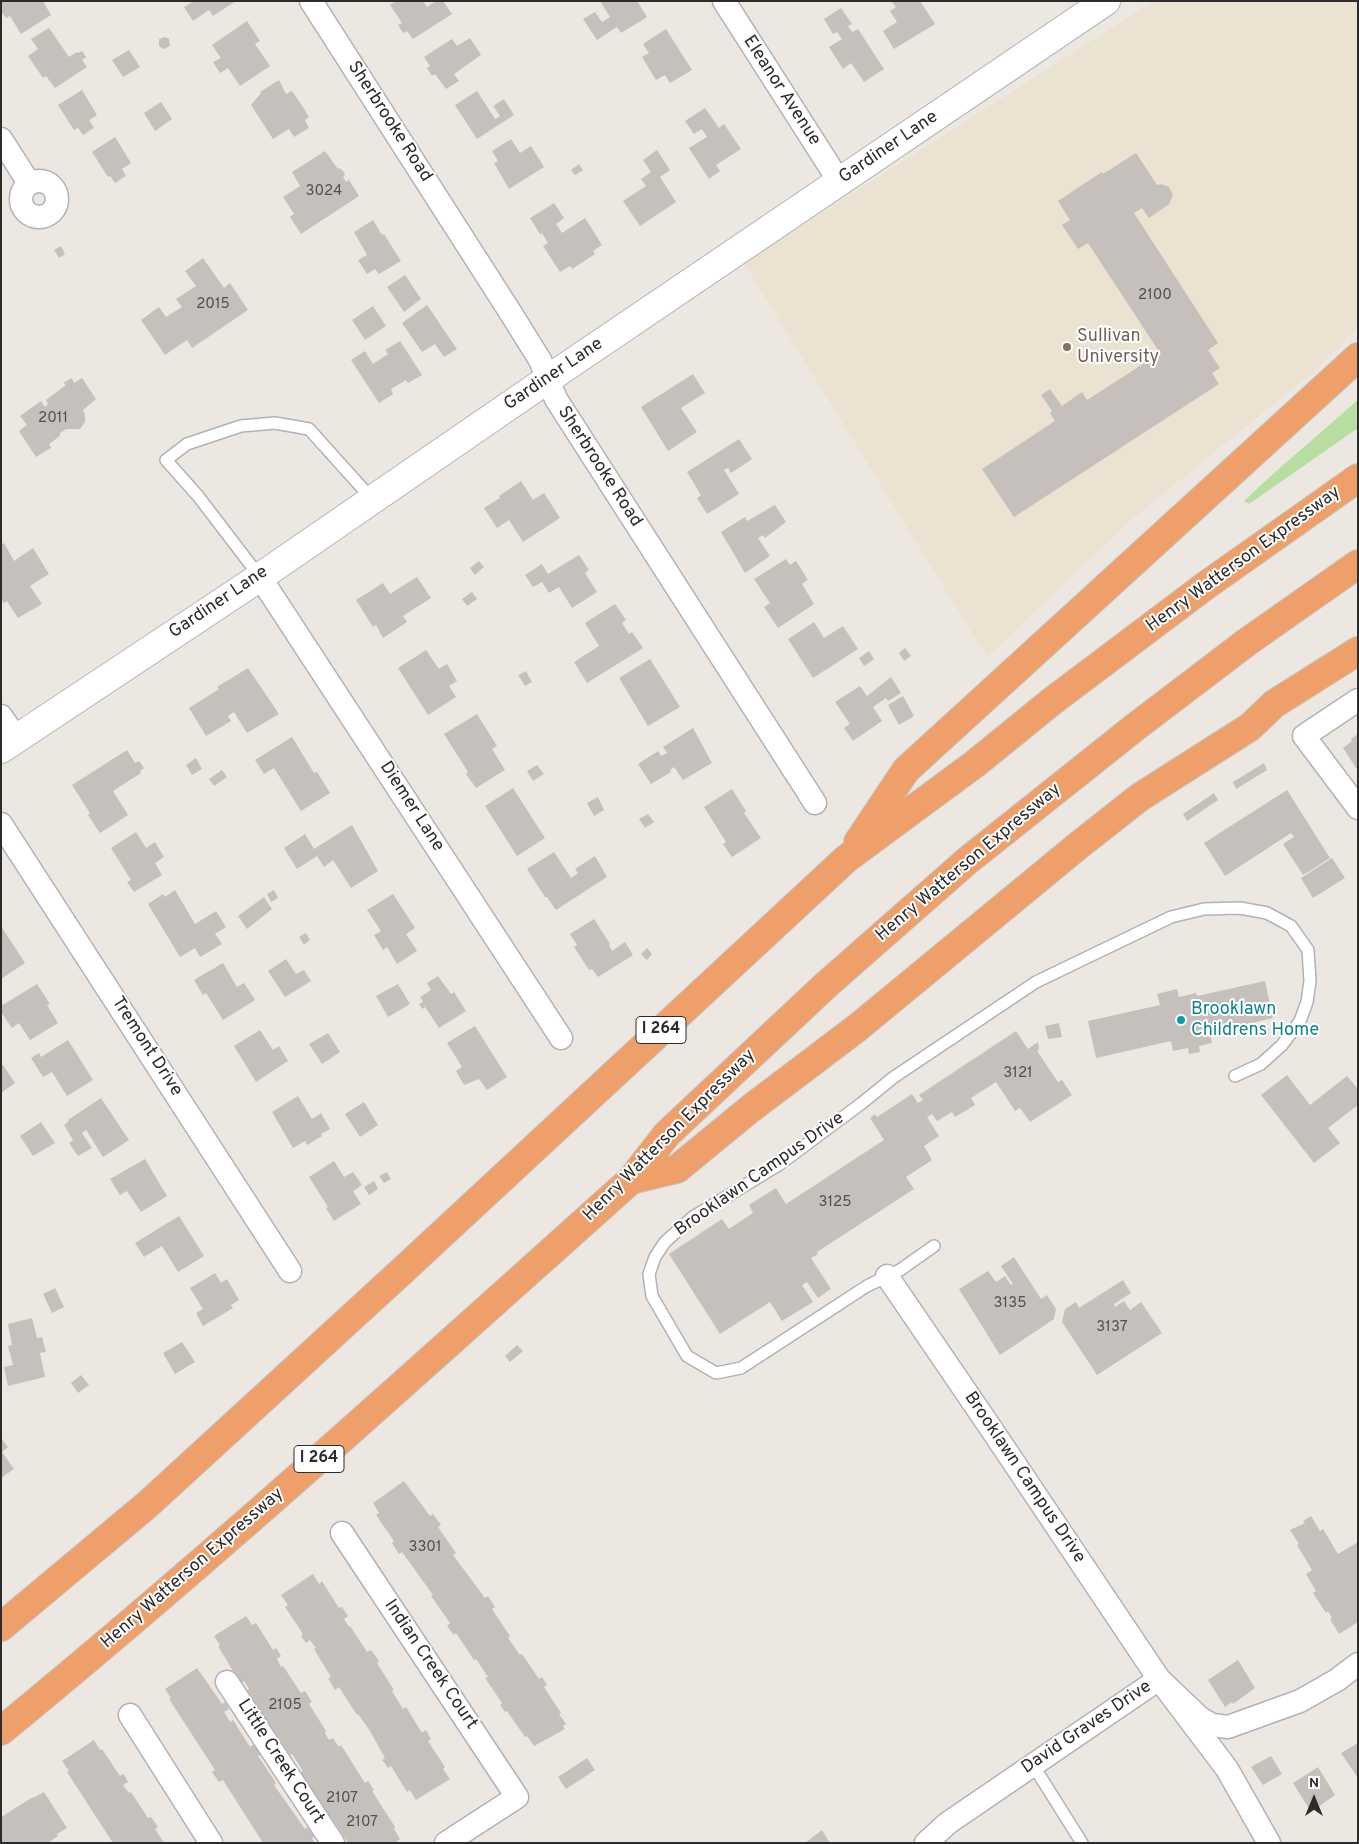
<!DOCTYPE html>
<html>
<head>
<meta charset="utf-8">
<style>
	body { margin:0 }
	#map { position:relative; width:1359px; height:1844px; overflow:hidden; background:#ece7e0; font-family:Overpass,sans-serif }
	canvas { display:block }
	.frame { position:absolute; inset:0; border:2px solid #2c2c2c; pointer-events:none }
	.north { position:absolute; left:1289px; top:1774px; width:50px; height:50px; -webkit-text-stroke:4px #fff; paint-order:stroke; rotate:0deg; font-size:14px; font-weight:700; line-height:20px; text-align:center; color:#2c2c2c }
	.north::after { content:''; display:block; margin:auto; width:18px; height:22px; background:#2c2c2c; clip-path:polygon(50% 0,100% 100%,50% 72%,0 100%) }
</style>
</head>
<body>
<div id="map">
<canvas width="1359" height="1844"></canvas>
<div class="frame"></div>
<div class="north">N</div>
</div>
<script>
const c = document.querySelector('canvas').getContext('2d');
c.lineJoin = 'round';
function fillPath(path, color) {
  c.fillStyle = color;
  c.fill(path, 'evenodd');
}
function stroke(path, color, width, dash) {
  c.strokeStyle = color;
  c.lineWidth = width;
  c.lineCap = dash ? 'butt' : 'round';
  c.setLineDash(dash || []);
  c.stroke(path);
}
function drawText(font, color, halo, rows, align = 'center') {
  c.font = font + ' Overpass,sans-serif';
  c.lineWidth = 4;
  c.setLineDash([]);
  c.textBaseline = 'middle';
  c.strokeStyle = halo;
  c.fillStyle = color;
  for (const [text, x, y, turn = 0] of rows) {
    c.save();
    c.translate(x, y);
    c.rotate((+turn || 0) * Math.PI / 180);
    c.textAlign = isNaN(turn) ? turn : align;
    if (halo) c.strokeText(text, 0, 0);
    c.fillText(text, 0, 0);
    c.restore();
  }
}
const education = new Path2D(`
	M1154,1H1358V327L1319,367L1132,519L987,657L744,263Z`);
const green = new Path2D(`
	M1358,400V428L1249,504L1244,501L1274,473Z`);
const building = new Path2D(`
	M1,1H43L51,15L21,34L10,16L6,18L1,11Z
	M194,1H236L213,16L209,10L193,21L184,7Z
	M396,1H423L427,7L436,1H443L452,14L413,39L407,31L403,33L398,25L402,23L390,5Z
	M600,1H637L647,17L621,33L617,27L597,40L583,19L595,12L602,22L610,17Z
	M894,1H920L935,24L894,49L883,31L897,22L890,11L896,7L892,2Z
	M841,8L852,24L848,26L852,32L858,29L884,69L864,82L851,63L843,69L829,47L842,39L837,32L833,34L824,19Z
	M247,21L260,41L255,44L270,66L240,86L228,68L220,73L213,62L221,58L212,45Z
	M49,28L69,57L77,52L78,53L82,51L86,57L82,60L87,67L55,88L46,76L43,78L28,56L38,49L31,39Z
	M666,29L692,70L670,83L665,75L656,80L642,57L649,53L643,44Z
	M165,37L169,39L170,46L164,49L159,46V39Z
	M470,38L481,55L454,74L459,81L446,89L435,74L432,76L427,68L430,66L424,57L452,39L457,46Z
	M129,50L140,67L123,77L112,60Z
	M279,80L286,94L292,91L301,104L309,117L305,120L309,128L294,137L289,129L273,139L251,105L261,93L260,92Z
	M82,90L97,115L89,120L94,128L83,135L78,128L74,130L58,105Z
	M477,91L495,119L500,116L493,106L504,99L514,115L477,139L455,105Z
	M161,102L172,119L155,131L144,113Z
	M705,108L719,128L724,124L741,149L716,165L720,171L709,179L689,148L707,137L702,129L694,134L685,121Z
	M115,137L131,163L122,169L126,176L115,183L110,176L108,177L92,152Z
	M511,139L520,153L531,146L544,167L509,189L494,163L498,161L492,151Z
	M657,150L670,170L660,177L676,202L640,226L623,201L646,186L641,179L651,172L643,160Z
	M325,151L338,169L340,168L343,171L345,175L343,177L346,182L349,180L359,196L301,234L290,217L294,214L283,197L300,186L292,172Z
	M1136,153L1157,185L1161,184L1169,187L1173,195L1169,204L1149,218L1142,208L1134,213L1218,343L1208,350L1220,368L1212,373L1219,384L1014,517L982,469L1055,421L1050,413L1052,411L1041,395L1050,389L1062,406L1082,392L1087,400L1160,353L1088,243L1078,249L1062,225L1070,220L1058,201L1102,172L1103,174Z
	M579,164L583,170L575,175L571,170Z
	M554,203L564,218L556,224L562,233L585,218L602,245L593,251L595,254L575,267L572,269L570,266L560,272L543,246L548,243L542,233L540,234L530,218Z
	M373,220L382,235L384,234L401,261L379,274L375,269L367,274L358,260L367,255L354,232Z
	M61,246L65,254L59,258L54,250Z
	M203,258L224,288L230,283L248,310L192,348L187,340L165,355L141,320L159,307L166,317L182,307L176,299L196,286L185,271Z
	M405,275L421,299L404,312L387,287Z
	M427,305L457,349L444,357L435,344L422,352L402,323Z
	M373,306L386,326L365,340L352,320Z
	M400,341L422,375L408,383L406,380L391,389L393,394L379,403L351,360L365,351L373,364L388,354L385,350Z
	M693,374L705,393L681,408L697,432L668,451L641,407Z
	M72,378L74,383L82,378L96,399L83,410L85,415V422L80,429H66L60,433V436L49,444L51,448L36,457L19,431L27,425L20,416L41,401L45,407L48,404L46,400L66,385L63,383Z
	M739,439L752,459L731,473L728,468L724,470L739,494L707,514L697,498L701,495L687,472Z
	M521,481L533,500L544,493L560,518L523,542L509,520L497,528L484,508L500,498L499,496Z
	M775,505L786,522L765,538L763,535L758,538L770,556L745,573L721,532L745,517L747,521Z
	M4,543L14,561L33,548L49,574L30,586L42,604L18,618L7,601L4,603L1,599V545Z
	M579,555L589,570L585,573L597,592L572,608L559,587L549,593L542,582L533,587L525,575L542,564L548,574Z
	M786,559L790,565L796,561L808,580L802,584L814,604L778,628L764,607L770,603L754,579Z
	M479,561L484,567L475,575L470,568Z
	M417,577L431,598L403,616L407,622L383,638L376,625L373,627L356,600L383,583L390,594Z
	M472,592L477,599L467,606L462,599Z
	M615,604L626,620L622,623L629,634L632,632L643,648L587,683L574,662L599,646L585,623Z
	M814,622L824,638L843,626L858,649L813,678L788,639Z
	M905,648L911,656L904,661L899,653Z
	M426,650L439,669L447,664L457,681L449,686L456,697L428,715L398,668Z
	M869,651L874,659L864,666L859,658Z
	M650,659L680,707L648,726L619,678Z
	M248,668L279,714L247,733L234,712L228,716L231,721L206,736L189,708L219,689L217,687Z
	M526,671L532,682L525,686L518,675Z
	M891,677L901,693L888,701L886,698L873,707L882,721L853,741L844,728L850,724L835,702L860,686L867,696Z
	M903,696L914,716L899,725L888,705Z
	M477,714L497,746L492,749L505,770L476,788L466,774L468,772L444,734Z
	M693,728L712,763L683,780L674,767L670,770L671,772L651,784L638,764L658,751L661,756L667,753L663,747Z
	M1358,734V771L1343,748L1352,741L1351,739Z
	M292,737L314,773L317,772L330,793L301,811L274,768L264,774L255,760Z
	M127,750L135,763L139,761L144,768L140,771L141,773L113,791L128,815L100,833L88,815L90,813L72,785Z
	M196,758L202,769L192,775L186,765Z
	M1264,763L1267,770L1236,789L1233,782Z
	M537,765L544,774L533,781L527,771Z
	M222,770L227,777L214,786L209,779Z
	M513,788L545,838L517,856L485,806Z
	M732,789L746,811L744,813L761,838L732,857L723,844L726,842L704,807Z
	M1287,790L1330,858L1303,875L1283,844L1294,837L1291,833L1225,876L1204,843Z
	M1214,793L1218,800L1187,821L1183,814Z
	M598,797L604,810L594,816L587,803Z
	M648,814L654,822L645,828L639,819Z
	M352,825L378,871L351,888L333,860L324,867L317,856L297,869L284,848L305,834L314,849Z
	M136,832L146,848L155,842L164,857L155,863L162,875L134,892L127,882L131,880L111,848Z
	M554,852L571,878L578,873L575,869L595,856L607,877L556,910L547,897H545L527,869Z
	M1332,858L1345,878L1313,898L1301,878Z
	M175,890L195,924L216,911L226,927L215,934L222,944L200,957L195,948L180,957L148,904L163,894L165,897Z
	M274,890L278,898L271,902L267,894Z
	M393,894L415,928L406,934L417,951L397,964L387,947L383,950L374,935L381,931L367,910Z
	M264,897L272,909L247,929L238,916Z
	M594,919L610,944L609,945L612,951L625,942L633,955L598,977L592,969L589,970L574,947L577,945L570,934Z
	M1,926L25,963L1,979Z
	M306,933L310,940L304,945L299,937Z
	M647,948L652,954L647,960L641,954Z
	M286,959L296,974L304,970L311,981L285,997L268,971Z
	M223,963L237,987L244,983L255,1000L223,1020L206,993L203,995L194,980Z
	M438,976L451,994L454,992L466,1011L439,1028L425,1007L422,1009L419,1004L423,1002L420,997L431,990L427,983Z
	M1265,981L1273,1018L1210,1033L1212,1043L1199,1046L1200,1052L1189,1054L1188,1048L1173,1051L1171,1041L1096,1058L1088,1021L1160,1005L1157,994L1177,989L1179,997L1196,993L1197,996Z
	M37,984L50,1004L47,1005L58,1023L30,1040L19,1023L12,1028L1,1012V1006Z
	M398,984L410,1004L388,1017L376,996Z
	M1059,1023L1062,1037L1048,1039L1045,1026Z
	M475,1026L507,1077L487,1090L479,1079L464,1085L456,1071L462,1067L447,1043Z
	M260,1030L273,1050L279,1046L288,1061L256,1082L234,1046Z
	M1016,1031L1028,1049L1038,1042L1039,1049L1037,1051L1058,1082L1062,1080L1072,1095L1030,1122L1020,1108L1015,1111L996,1082L971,1098L975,1105L955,1117L952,1112L937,1121L932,1114L927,1117L939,1136L924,1146L932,1160L906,1177L914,1189L817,1252L818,1254L811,1258L831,1289L818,1298L807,1282L802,1285L813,1302L782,1321L770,1302L720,1334L669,1254L722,1219L729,1229L753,1213L749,1205L776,1188L786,1204L884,1140L870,1118L875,1114L877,1117L912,1094L918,1103L923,1100L919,1095Z
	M328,1033L340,1052L322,1064L309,1044Z
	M68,1040L93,1080L67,1096L52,1072L43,1077L31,1058L39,1053L41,1057Z
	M3,1065L15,1083L1,1093V1066Z
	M1287,1075L1310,1105L1347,1076L1358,1089V1105L1328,1128L1340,1143L1314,1163L1261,1095Z
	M298,1096L312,1119L321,1113L330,1129L321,1134L322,1136L307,1145L305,1141L293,1148L272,1112Z
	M101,1098L129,1140L103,1157L86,1130L82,1133L92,1148L78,1156L69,1143L73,1140L64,1125L69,1121L68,1120Z
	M364,1102L378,1125L360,1137L345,1114Z
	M41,1122L55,1143L33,1156L20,1136Z
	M145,1159L167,1196L141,1212L127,1191L120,1195L110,1179Z
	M334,1161L344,1177L353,1172L362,1185L353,1191L361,1204L334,1221L326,1208L328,1207L309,1177Z
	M387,1172L391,1179L384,1183L379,1176Z
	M374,1181L378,1189L369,1195L364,1187Z
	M179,1216L204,1256L178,1272L162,1246L144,1257L135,1243Z
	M1014,1257L1041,1299L1047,1295L1056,1309L1054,1319L1000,1355L959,1289L988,1271L996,1282L1005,1276L1011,1285L1013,1284L1001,1266Z
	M215,1273L221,1283L227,1279L239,1300L231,1305L233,1308L203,1326L196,1313L203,1309L190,1288Z
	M1123,1280L1131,1293L1114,1304L1115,1307L1124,1301L1130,1310L1141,1302L1162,1333L1097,1375L1062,1322L1065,1309L1076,1302L1079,1308Z
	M55,1288L64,1307L52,1313L43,1294Z
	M32,1318L37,1338L42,1337L46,1352L40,1353L45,1377L8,1386L4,1367L13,1365L8,1346L12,1345L8,1324Z
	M182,1342L195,1362L175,1374L163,1353Z
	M517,1345L523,1351L510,1362L505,1356Z
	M81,1375L89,1385L78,1393L71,1383Z
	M1,1438L8,1447L2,1452L14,1469L1,1478Z
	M404,1481L430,1516L433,1514L441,1525L438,1527L456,1553L453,1555L485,1598L488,1596L495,1607L492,1609L510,1636L508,1638L520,1655L522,1654L539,1679L542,1677L547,1685L544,1687L561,1713L559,1714L566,1724L563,1726L565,1729L534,1746L527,1736L525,1737L507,1711L505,1712L500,1705L502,1703L485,1678L488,1677L476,1659L474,1660L456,1633L454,1635L447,1626L450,1623L431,1596L433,1595L402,1552L399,1554L392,1543L394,1541L376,1515L379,1513L373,1503Z
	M1311,1516L1320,1531L1323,1529L1338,1554L1358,1542V1622L1339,1634L1330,1619L1332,1618L1328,1611L1326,1613L1313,1593L1316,1591L1306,1574L1312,1570L1297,1545L1299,1544L1290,1530L1305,1523L1303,1521Z
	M313,1574L319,1584L322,1581L339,1608L342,1607L348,1616L344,1619L349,1627L350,1626L367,1652L371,1650L379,1661L377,1663L394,1690L392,1691L403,1709L406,1707L422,1733L426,1730L431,1739L428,1741L445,1767L443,1769L450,1779L416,1800L410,1790L407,1792L391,1766L388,1768L386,1765L382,1760L385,1758L370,1731L358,1714L357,1715L339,1687L335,1690L328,1678L331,1677L314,1649L316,1648L310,1640L306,1643L301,1636L303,1634L285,1607L288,1605L281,1595Z
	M246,1616L252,1625L256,1623L273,1650L276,1648L281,1656L277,1659L281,1667L283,1666L301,1693L305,1691L312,1702L309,1704L326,1731L325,1733L329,1740L333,1738L339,1747L341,1745L365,1783L368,1781L374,1790L372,1791L395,1827L394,1829L400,1839L394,1843H348L331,1817L329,1818L301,1772L303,1771L292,1754L290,1755L272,1728L269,1730L262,1718L264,1717L247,1690L249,1689L244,1681L240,1684L233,1675L235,1674L218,1646L220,1645L214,1636Z
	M1238,1660L1255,1688L1233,1704L1232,1702L1225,1707L1208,1680Z
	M197,1668L222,1704L225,1702L229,1709L224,1712L230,1722L233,1720L250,1747L254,1744L261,1754L258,1756L276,1783L274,1785L305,1829L308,1827L314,1837L312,1839L315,1843H263L223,1780L219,1782L212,1772L215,1770L169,1699L171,1698L165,1689Z
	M94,1740L100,1750L102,1749L120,1776L123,1774L125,1776L128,1782L123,1785L129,1793L131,1792L148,1818L151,1817L158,1827L155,1829L164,1843H113L67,1772L69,1771L62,1761Z
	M1358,1743V1778L1341,1753Z
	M1271,1756L1282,1774L1263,1785L1251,1767Z
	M587,1758L595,1770L566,1789L558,1777Z
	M1318,1767L1335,1795L1311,1812L1293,1783Z
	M44,1792L67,1828L57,1834L58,1836L48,1843H1V1817L33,1797V1798Z
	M822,1830L830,1843H805Z`);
const service = new Path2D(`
	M260,577L198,496L166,460L187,444L241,426L275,423L309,429L372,499
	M934,1246L900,1270L867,1286L741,1368L716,1373L687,1356L652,1296L649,1274L655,1257L665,1242L693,1217L780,1164L862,1103L894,1077L1036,982L1171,917L1204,909L1240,908L1267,913L1291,926L1308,950L1310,981L1307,1002L1300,1021L1282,1045L1261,1064L1235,1076
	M1033,1765L1082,1843`);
const minor = new Path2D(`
	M311,1L512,315L540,360L556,399L815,803
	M724,1L839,181
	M1,139L29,183
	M21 199a18 18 0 1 1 36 0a18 18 0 1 1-36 0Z
	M260,577L561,1038
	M1358,700L1304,736L1358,808
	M1,716L16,738
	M1,824L290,1271
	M887,1276L992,1430L1159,1679L1227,1769L1269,1843
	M342,1533L517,1797L446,1843
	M227,1682L333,1843
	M130,1715L211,1843
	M926,1843L948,1823L1159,1679L1200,1718L1212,1725L1228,1727L1300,1701L1337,1680L1358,1664`);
const secondary = new Path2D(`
	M1,749L260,577L548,379L1106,1`);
const motorway = new Path2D(`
	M858,842L906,770L1358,357
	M631,1180L677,1169L750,1109L857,1028L1079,845L1140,797L1250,727L1274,704L1358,651
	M1,1627L148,1504L401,1272L846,859L976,763L1051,702L1205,586L1358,478
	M1,1731C217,1554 423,1366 631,1180L667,1134L826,985L967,861L1134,728L1247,642L1358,564`);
const markers = [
	[1067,347,5,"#8d6e63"],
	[1181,1020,5,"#0f9aa8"]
];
const numberNames = [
	["3024",324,192],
	["2100",1155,296],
	["2015",213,305],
	["2011",53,419],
	["3121",1018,1074],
	["3125",835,1203],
	["3135",1010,1304],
	["3137",1112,1328],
	["3301",425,1548],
	["2105",285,1706],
	["2107",342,1799],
	["2107",362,1823]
];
const shields = [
	[661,1030,50],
	[319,1459,50]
];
const shieldNames = [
	["I 264",661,1030],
	["I 264",319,1459]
];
const streetNames = [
	["Eleanor Avenue",781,91,57],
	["Sherbrooke Road",389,122,57],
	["Gardiner Lane",889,148,-34],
	["Gardiner Lane",554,375,-34],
	["Sherbrooke Road",599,467,57],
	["Henry Watterson Expressway",1244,560,-36],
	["Gardiner Lane",219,603,-34],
	["Diemer Lane",411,807,57],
	["Henry Watterson Expressway",969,863,-40],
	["Tremont Drive",146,1047,57],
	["Henry Watterson Expressway",670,1136,-45],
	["Brooklawn Campus Drive",760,1175,-35],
	["Brooklawn Campus Drive",1024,1478,56],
	["Henry Watterson Expressway",193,1569,-41],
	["Indian Creek Court",430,1665,56],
	["David Graves Drive",1087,1728,-34],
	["Little Creek Court",280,1762,57]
];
const educationNames = [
	["Sullivan",1077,337],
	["University",1077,358]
];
const cultureNames = [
	["Brooklawn",1191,1010],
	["Childrens Home",1191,1031]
];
fillPath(education, '#ece2d2');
fillPath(green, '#b8dda3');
fillPath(building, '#c5c0bc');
stroke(service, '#b0b2bb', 14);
stroke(minor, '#b0b2bb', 25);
stroke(secondary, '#b0b2bb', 30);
stroke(motorway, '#c4c4c4', 30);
stroke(service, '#fff', 11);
stroke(minor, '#fff', 22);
stroke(secondary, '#fff', 28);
stroke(motorway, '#ee9f6a', 28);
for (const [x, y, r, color] of markers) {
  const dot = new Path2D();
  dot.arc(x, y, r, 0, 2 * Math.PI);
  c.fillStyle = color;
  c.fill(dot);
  stroke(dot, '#fff', 2);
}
drawText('15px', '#525150', null, numberNames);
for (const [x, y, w] of shields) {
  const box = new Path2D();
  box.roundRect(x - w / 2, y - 13.5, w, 27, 4);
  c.fillStyle = '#fff';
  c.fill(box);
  stroke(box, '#2c2c2c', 1);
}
drawText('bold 16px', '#2c2c2c', null, shieldNames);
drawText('18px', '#2c2c2c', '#fff', streetNames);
drawText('18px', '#785e54', '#fff', educationNames, 'left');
drawText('18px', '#0d838f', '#fff', cultureNames, 'left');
</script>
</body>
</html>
